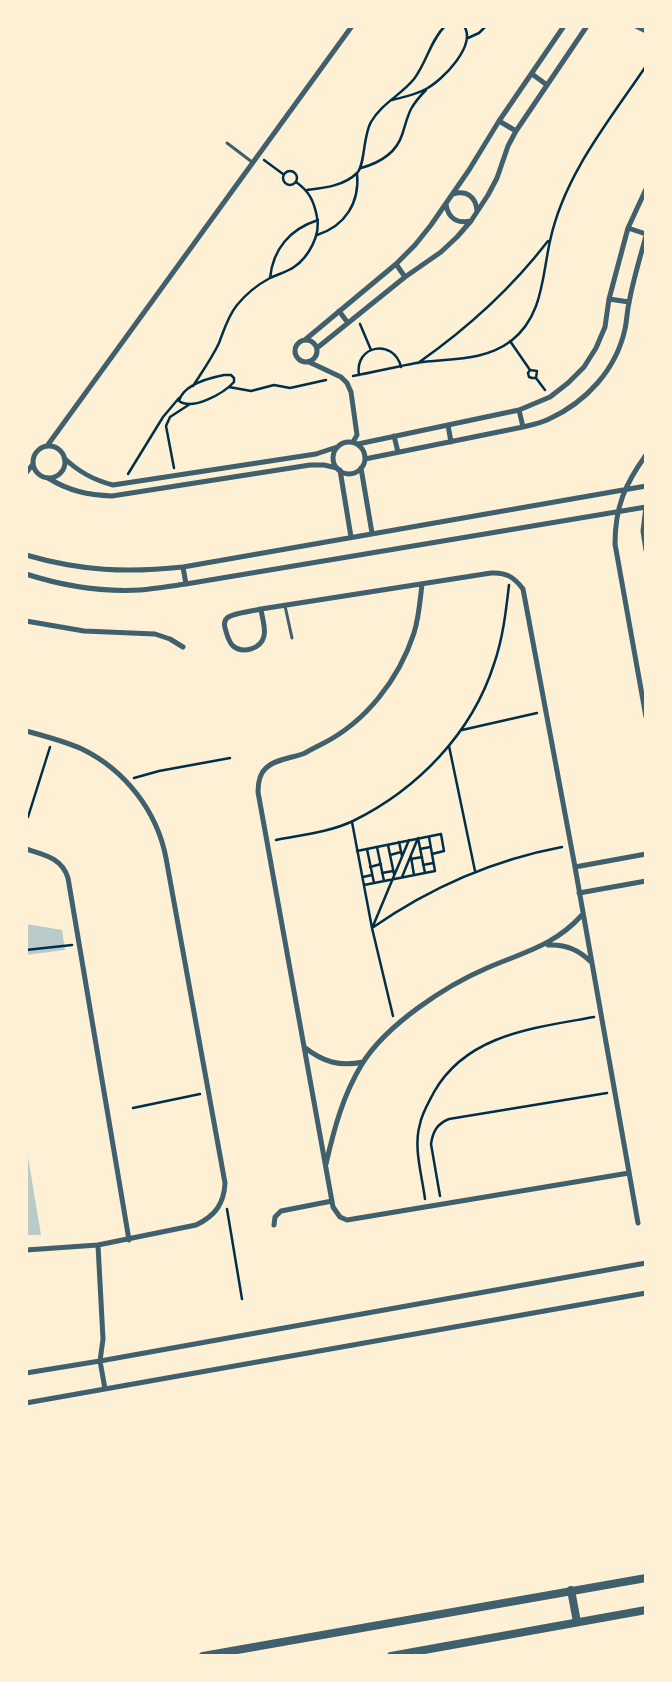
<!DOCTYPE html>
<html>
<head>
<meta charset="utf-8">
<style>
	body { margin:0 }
	#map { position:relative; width:672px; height:1682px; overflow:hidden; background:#fdf0d5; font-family:"PT Sans Narrow",sans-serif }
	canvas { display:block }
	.frame { position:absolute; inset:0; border:28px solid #fdf0d5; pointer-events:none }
</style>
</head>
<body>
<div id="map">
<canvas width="672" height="1682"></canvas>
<div class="frame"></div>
</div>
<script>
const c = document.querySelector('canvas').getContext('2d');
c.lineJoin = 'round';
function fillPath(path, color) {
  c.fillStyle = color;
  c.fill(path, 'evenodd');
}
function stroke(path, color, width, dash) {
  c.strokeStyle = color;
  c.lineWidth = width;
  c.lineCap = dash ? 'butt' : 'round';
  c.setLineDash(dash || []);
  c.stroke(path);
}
const green = new Path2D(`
	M26,924L62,930L65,950L26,955Z
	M26,1145L41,1235H26Z`);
const path = new Path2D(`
	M468,38L479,33L486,26
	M392,100C404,97 415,95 426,89C443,80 477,45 464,26
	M264,160L283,174
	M361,168C379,163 396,153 402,135C405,126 407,117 411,109C415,102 420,96 426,90
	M283 178a7 7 0 1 1 14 0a7 7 0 1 1-14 0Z
	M307,190C324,188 344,186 357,173C365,166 363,135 371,122C381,104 401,95 414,79C427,62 430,41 445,26
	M317,235C345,226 360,203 357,173
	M270,278C273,249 290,229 318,220
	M360,324L371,350
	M510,341L530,370
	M418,363C468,328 511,289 548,241
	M224,375H231L234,378V382C224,393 193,411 179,401C183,385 209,378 224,375Z
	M359,375C354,345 394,338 401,367
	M353,376C374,372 395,367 416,363C449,358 483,362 511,341C543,316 542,277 550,241C564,175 609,121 646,66
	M536,378H532L529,377L528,373L530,370L537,371L536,378L545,390
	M193,386C202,372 212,358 219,343C224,330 228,316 237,305C246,294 257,285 270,278C278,274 287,272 294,267C309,257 321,234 317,217C314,201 309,191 296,182
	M229,387L251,391L274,385L290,388L326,380
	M174,468L166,426L170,417L190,404
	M128,474L163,417L179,398
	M462,730L537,713
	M449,746L475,871
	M134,778L159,771L230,758
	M28,817L50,747
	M352,822L372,928L393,1016
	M429,837L432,854
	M276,840C301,835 330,832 353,821C418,789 472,733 494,664C503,638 506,611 509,585
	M399,842L402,856
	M388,845L394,874
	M377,847L384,881
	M367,849L374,883
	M420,849L430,847
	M357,851L441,834L444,851L432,854L435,871L364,885
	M390,855L401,852
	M411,857L414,875
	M411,859L422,857
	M423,865L433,863
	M370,867L381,864
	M382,873L393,871
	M363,877L372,875
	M402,877L418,838L425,873
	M373,926L409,840
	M372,928C431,887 493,860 562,847
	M26,950L72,945
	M133,1108L200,1094
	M440,1196L431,1144C433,1131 437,1124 449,1119L607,1093
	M425,1199C422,1175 413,1147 420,1124C422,1113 429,1102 434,1092C467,1034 534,1028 594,1017
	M227,1209L242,1299`);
const service = new Path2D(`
	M227,143L252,162
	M285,606L292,638`);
const minor = new Path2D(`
	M636,26L646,31
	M532,74L547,85
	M499,121L516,131
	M453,194C467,190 476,197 477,211
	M446,204C448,219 458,224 471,221
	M628,228L646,234
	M396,264L405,277
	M609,299L629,302
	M339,311L348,323
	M306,339L396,264L415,245L431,225L469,170L499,121L564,26
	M295 351a11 11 0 1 1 22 0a11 11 0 1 1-22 0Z
	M317,348L405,277L441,252L457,237L471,221L488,195L497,178L508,146L516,131L587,26
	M309,362L341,377L347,383L351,392L357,435L353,442
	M519,410L523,427
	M448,425L451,442
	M394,436L398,452
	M333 458a16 16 0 1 1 32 0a16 16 0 1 1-32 0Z
	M358,444L519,410L550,397L568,383L584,367L596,348L605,327L609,299L628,228L646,189
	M33 462a16 16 0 1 1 32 0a16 16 0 1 1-32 0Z
	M47,446L352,26
	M646,455C625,484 615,507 615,544L646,717
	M64,458C79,472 93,480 113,485L316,454L337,447
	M365,459L523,427C532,425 541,423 549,419C586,402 616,370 625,329C627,320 627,311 629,303C633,280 640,258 646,236
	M361,468L372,533
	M340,470L351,537
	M26,473L33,464
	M48,478C69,491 88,495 112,496L310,465H324L337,468
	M646,507L643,531L646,550
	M26,555C81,571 127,573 183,567L646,486
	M183,567L186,584
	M26,574C63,586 102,592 140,590C155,589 171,586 186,584L646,507
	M422,584C420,601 419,617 414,633C399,679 366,722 322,744C316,747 310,750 305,753C293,758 275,759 266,768C259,774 258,783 258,792L333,1207L340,1217L347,1220L629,1173
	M261,609C262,618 266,628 264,636C261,649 243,654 233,646C228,641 227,634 225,628C224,624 224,621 227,618C233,613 253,611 261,609L491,573C506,572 514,577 523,589L575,867L638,1223
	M26,621L84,631L155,634L170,639L183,647
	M26,731C45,736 64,741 82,749C125,770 157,811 166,858L225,1183C224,1204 215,1216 196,1225L98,1245L26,1250
	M26,849C45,855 62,858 68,878L129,1240
	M575,867L646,854
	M579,893L646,881
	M548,945C564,944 578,949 590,961
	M304,1047C323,1062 340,1067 363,1062
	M326,1164C334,1129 343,1095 362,1064C386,1025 445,986 487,968C524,952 554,946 582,915
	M274,1225L275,1217L281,1211L332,1201
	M98,1245L103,1339L100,1361L105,1389
	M26,1373L100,1361L646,1263
	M26,1403L646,1293`);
const tertiary = new Path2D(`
	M571,1590L577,1622
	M203,1656L646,1578
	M391,1656L646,1610`);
fillPath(green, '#b9caca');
stroke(path, '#003049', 2.5);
stroke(service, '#3f606c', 3);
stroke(minor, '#3f606c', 5);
stroke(tertiary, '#3f606c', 8);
</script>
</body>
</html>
